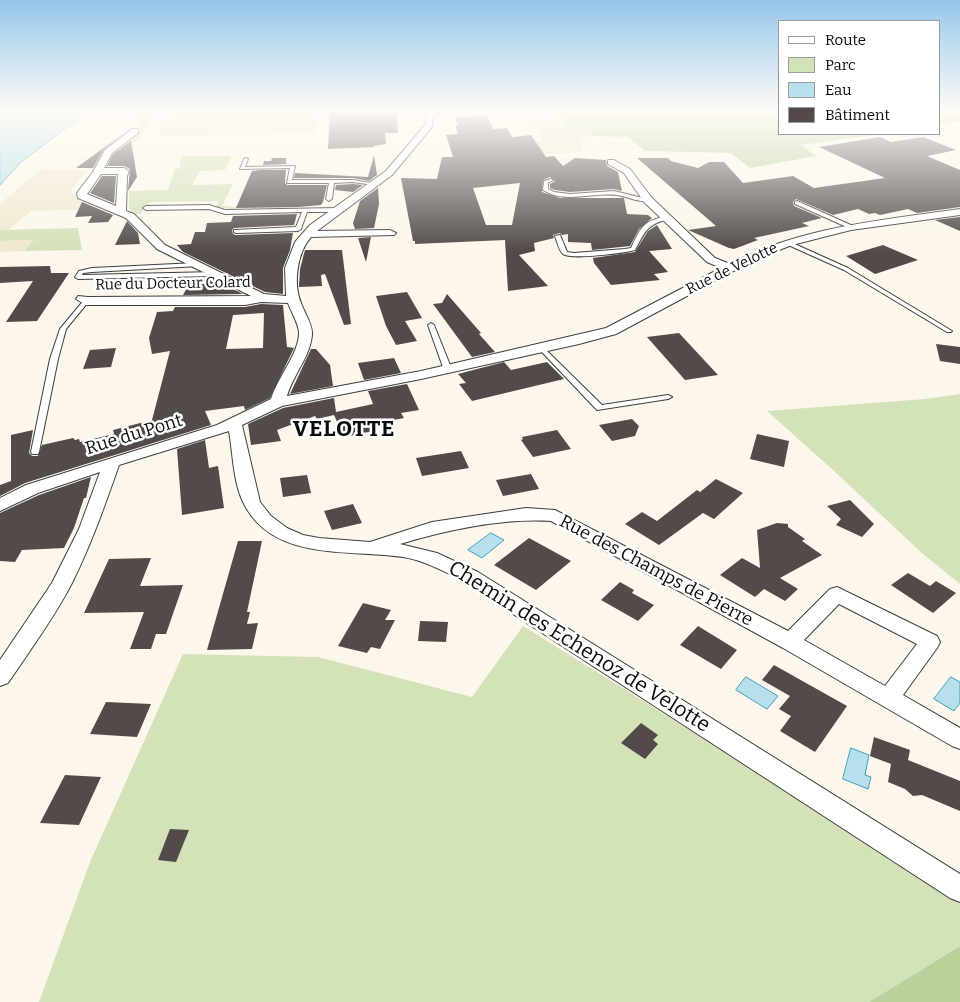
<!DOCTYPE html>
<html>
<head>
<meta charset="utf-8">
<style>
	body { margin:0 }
	#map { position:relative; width:960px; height:1002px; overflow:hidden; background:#fdf7eb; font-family:Bitter,serif }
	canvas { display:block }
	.legend { position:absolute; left:778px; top:20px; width:162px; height:115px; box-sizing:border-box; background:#fff; border:1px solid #9d9d9d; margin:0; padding:6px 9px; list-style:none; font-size:15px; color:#0b0b0b }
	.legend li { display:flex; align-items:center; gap:10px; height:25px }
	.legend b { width:25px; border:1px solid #9d9d9d }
</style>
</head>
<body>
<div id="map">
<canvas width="960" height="1002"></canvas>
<ul class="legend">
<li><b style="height:6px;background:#fff"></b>Route</li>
<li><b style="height:14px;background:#d4e2ba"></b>Parc</li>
<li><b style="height:14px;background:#b6e0ee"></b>Eau</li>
<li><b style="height:14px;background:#524b49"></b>Bâtiment</li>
</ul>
</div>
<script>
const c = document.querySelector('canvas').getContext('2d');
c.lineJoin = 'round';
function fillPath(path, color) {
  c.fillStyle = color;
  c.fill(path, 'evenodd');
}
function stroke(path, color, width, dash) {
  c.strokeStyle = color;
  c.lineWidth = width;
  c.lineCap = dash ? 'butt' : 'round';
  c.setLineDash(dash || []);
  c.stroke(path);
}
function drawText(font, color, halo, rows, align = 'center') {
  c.font = font + ' Bitter,serif';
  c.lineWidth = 5;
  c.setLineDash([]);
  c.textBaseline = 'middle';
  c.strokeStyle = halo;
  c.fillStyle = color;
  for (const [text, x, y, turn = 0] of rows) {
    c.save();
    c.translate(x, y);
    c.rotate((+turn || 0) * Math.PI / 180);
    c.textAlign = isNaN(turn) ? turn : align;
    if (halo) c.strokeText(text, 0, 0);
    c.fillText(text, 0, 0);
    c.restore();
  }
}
const farmland = new Path2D(`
	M550,110H615L617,116L568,129L591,128L592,136L579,141L583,152L525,156L514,144L541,141L538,132L528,119L552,117Z
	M41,169L88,170L70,191L90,209L31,211L8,230H0V204Z
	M33,240L24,251L0,252V241Z`);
const green = new Path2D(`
	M123,110H159L136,142L124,143C135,136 144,130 135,117Z
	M181,156H232L225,170L200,171L192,185L233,184L222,206L236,207L235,209L216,207L219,201L149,202L141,214H135L129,209V191L168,190L175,169L180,168Z
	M78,228L82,250L24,251L33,240L0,241V230Z
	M960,394V584L923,554L834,471L767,411L925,399Z
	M523,626L866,840L960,904V946L869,1002H39L90,862L183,654L318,657L472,697Z`);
const forest = new Path2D(`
	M615,110H779V134H881L801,145L816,156L750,168L731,153L645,151L628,137L592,136L591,128L568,129L562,118L616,116Z
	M960,110V121L939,124V111Z
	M960,946V1002H869Z`);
const pitch = new Path2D(`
	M173,110H319L315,133L156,137Z`);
const water = new Path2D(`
	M0,110H90L21,162L0,185Z
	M491,533L504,540L482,558L468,550Z
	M746,677L778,696L767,709L736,690Z
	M951,677L960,682V703L954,711L934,699Z
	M851,748L869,755L865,775L871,777L868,789L843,779Z`);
const building = new Path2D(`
	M330,110H396L398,133H385L386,144L374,146V147L328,149Z
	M487,116L493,129L507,128L512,137L531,135L546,157L554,156L563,166L575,158L606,160L607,166L618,172L622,191L614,189L570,192L555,190L550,188V184L555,181L550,177L543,180L542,192L560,198H624L627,214L648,215L652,218L639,229L630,246L592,250L591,243L568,242V234L562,235L560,233L553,235L554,238L534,243L535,251L519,255L548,286L508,291L505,240L415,244V241H413L401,178L437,179L442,157H453L446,135L458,134L455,125H458L455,117ZM520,183L512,225H486L473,188Z
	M128,130L104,149L93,168H76Z
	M880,137L891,142L923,137L956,150L927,156L960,170V207L917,213L908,209L880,215L875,213L869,214L858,209L833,215L796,199L793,202L794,206L822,218L802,223L809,226L754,238L758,240L734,249L729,248L688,230L716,226L637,158H668L671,161L698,168L709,162H724L743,183L793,176L814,188L885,178L819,147Z
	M131,141L137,177L128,191L130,169L124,166H107L113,154Z
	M374,155L377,175L369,181L353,178H294L295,173L368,177Z
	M272,158H286V164L263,165L264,161H271Z
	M261,170H286L285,183L287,185H327L323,202L321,205L298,207L236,208L252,171Z
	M102,176H116L114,203L90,193Z
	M353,184L363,185L353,192L335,190L336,185Z
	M378,188L379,204L374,228L355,229L353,223L360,201Z
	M82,202L113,215L108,222L88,223L92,216L75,217Z
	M297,214L294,225L234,228L232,230L233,234L236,235L293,233L290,250L283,268V294L265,292L183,252L177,245L191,244L195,232H205L207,223L231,222L233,216Z
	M960,217V231L935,220Z
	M127,221L138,233L140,244L115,245Z
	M657,225L672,249L649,251L668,272L654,274L660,280L611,285L594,263L593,258L635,252L648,231Z
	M371,237L366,262L358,238Z
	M883,245L918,260L875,274L846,256Z
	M305,250H342L351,324L344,325L325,274L321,275L322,286L299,287L300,269Z
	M50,266L51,273H69L37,321L6,322L33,281L0,283V267Z
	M208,278H211L243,294L183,295L187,288L209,279Z
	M407,292L422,318L405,321L417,341L396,345L386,326L376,296Z
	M447,294L481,333L479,334L495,352L472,357L433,304L442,303Z
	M261,304L283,305L287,347L294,348L270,398L245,410L244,406L205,411L211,425L25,483L0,496V485L11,481V435L33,430L29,453L32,456H38L42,445L73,438L75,440L79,439L80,442L114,434L113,430L152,420L170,351L152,354L149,338L157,312L173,311L175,307H245ZM264,313L263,348L226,349L233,315Z
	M679,333L718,375L685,380L647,337Z
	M936,344L960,347V364L940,361Z
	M116,348L111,367L83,369L90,350Z
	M311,349H316L330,365L333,386L290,394Z
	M394,358L401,373L364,380L358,363Z
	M504,362L511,370L547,362L564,379L472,401L459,384L466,383L458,374Z
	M407,384L419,410L401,413L404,418L374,424L378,430L344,437L334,415L317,419L315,416L277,430L281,441L251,445L248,424L283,408L334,398L336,412L373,404L368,391Z
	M632,419L639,426L635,436L612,441L599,425Z
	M557,430L571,449L533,457L521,440L523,439L522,437Z
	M757,434L789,441L784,467L750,459Z
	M205,440L209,468L218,466L224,508L182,515L177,449Z
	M461,451L469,468L422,476L416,458Z
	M531,474L539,489L503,496L496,480Z
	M307,475L311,493L283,497L280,478Z
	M91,477L86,498H84L74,528L64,548L22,550L15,562L0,561V513L39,495Z
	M716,479L743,493L714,519L703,513L659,545L625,524L642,512L657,521L697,490L700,492Z
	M850,500L874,524L862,537L836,525L841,519L827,506Z
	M353,504L362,523L332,530L324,511Z
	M777,523L788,524V527L805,539L802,541L822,555L780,578L798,589L785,601L764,589L755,597L720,575L742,558L760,568L757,530Z
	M529,538L571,561L536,590L494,565Z
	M238,541H262L247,612H250L247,624L258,623L252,649L207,650Z
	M151,558L140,586L183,585L166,634H156L151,649H130L144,612L84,613L109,559Z
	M908,573L930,586L936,581L956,593L933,613L891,585Z
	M620,582L634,590L632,593L654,605L638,621L601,600Z
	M363,603L391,610L385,620H395L380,649L371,647L367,653L338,646Z
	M420,621L448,622L446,642L418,641Z
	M698,626L737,650L721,669L680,645Z
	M774,665L847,706L815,752L780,731L791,716L779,709L790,696L762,680Z
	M106,702L151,704L137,737L90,734Z
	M641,723L658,735L653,740L658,744L645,759L621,743Z
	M874,737L910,750L908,760L960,781V811L922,795L913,796L905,789L888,782L891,764L870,756Z
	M65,775L101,777L79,825L40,823Z
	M170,829L189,830L176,862L158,860Z`);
const service = new Path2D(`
	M246,158L248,159L245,167L295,166L292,180H353L376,184L374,185L353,182L334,183L332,199L329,201L326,199L329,183H287L290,168L240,169L244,159Z
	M551,179L553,180L548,183V189L554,192L570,194L614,191L651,200C641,204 627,196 616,195C592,192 564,204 543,190L544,181Z
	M797,201L853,226L854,227L849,228L795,204V202Z
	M209,205L225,210L338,208L341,210L338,212H307L301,229L298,231L236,233L234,232V230L296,227L302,212L225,214L209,209L146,210L143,208L146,206Z
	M666,216L669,218L668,219C646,225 645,232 635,250C624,253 571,260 563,254C559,251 557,241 555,236L560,235L567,252L574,253L625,249L631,248C641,227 642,222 666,216Z
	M788,241L848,268L952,331L951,332H947L844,270L786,244L785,243Z
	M197,263L199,264V266L92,272L83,273L82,275L216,272L219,274L216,276L78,279L75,277L79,271L92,268Z
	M86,299L89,301L66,329L58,359L39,452L38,454H32L31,452L50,359L60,329L84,300Z
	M431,323L434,325L452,370L451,372H445L444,370L428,325Z
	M542,347L544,348L602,405L668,395L672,397L668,399L597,410L540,350V348Z`);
const minor = new Path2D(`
	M420,110H428L430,112L457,110L433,117L432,127L392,175L317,231L390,230L396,233L394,235L311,237C297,253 293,283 301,303C304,312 313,325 312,335C310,357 293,375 287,396L421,371L606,328L721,268L707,262L644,202L624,173L608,164V160H614L630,169L652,198L715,258L730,264C801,227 882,220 960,209V215L851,230L792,245L756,259L616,334L579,344L421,379L282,406L242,425L260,502L271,516L287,528L303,535L319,538L370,542L432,522L526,508L555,510L788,631L830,589L837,587L937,636L940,642L937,648L903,695L960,728V749L952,746L783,648L551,521C502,518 447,530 400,544L437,553L478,572L960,874V902L950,898L456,577C439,569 422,560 403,557C348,549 272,562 243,502C233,481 233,454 229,431L119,465C105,505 91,545 72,583C54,618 30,650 8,683L0,686V660L52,583L79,529L100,472L38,493L0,511V498L26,485L217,425L271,399C277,379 299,353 299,333C299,324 291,312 288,303L261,302L245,305H86L76,299L78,296L88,297L251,296L157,249L126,218L78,198L77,193L93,172L105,150L132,129H138V133L112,153L104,168H124L129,171L127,176L126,211L134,214L165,245L264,294L286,296L285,268L295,242L310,225L386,171L425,125L426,118ZM101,174H118L116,206L87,194ZM839,604L917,644L885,686L804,640Z`);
const farStreetnames = [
	["Rue de Velotte",732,269,-26],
	["Rue du Docteur Colard",173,284,-1]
];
const streetNames = [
	["Rue du Pont",134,435,-17],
	["Rue des Champs de Pierre",656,571,28]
];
const nearStreetnames = [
	["Chemin des Echenoz de Velotte",579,647,32]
];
const districtNames = [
	["VELOTTE",344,430]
];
fillPath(farmland, '#efe8cf');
fillPath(green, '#d4e2ba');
fillPath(forest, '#bad19b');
fillPath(pitch, '#e4ebca');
fillPath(water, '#b6e0ee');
stroke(water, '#469cbc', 1);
fillPath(building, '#524b49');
stroke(service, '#3e3e3e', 2);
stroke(minor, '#3e3e3e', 2);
fillPath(service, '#fff');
fillPath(minor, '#fff');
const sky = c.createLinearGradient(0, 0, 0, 251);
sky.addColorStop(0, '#94c6ea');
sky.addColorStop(0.44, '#fefbf6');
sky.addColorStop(1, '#fefbf600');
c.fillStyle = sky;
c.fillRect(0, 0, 960, 251);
drawText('15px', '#0b0b0b', '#fff', farStreetnames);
drawText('18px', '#0b0b0b', '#fff', streetNames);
drawText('21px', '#0b0b0b', '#fff', nearStreetnames);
c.letterSpacing = '1px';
drawText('bold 22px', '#0b0b0b', '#fff', districtNames);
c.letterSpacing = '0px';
</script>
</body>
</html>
